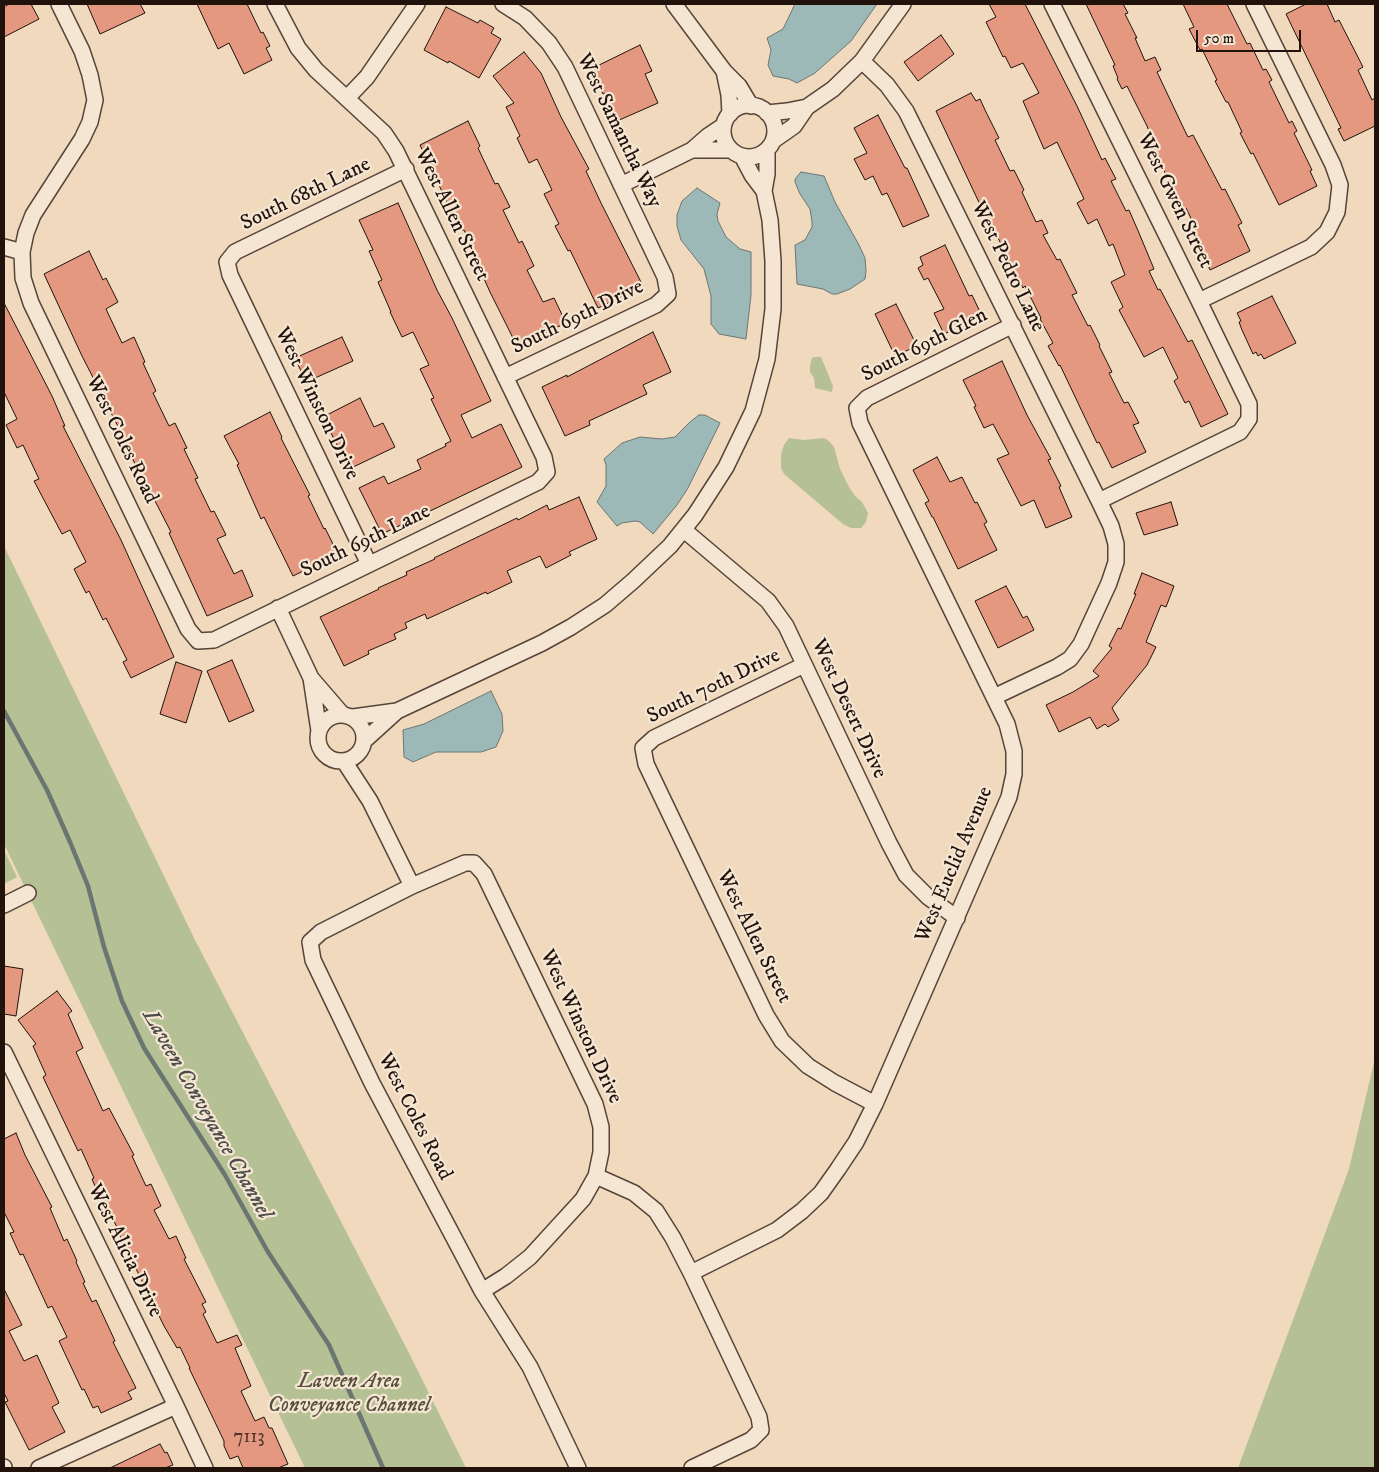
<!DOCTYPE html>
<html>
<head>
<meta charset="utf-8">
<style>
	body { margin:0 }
	#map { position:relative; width:1379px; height:1472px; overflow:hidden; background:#f0d9bc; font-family:"IM FELL DW Pica",serif }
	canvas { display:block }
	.frame { position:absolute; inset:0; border:5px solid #21120c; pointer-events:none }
	.scale { position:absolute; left:1196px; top:30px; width:105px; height:22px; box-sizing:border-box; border:2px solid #21120c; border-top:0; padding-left:6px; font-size:15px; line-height:18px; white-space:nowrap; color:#21120c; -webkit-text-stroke:4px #f5e6d3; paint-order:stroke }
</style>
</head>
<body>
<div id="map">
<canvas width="1379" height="1472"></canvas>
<div class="frame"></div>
<div class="scale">50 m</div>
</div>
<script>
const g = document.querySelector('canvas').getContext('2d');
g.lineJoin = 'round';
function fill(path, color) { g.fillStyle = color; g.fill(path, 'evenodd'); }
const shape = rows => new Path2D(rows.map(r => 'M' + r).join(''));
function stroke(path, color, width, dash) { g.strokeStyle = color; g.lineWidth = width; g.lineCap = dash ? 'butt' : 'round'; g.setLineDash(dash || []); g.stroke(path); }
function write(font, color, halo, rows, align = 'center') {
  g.font = font + ' "IM FELL DW Pica",serif'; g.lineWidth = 4.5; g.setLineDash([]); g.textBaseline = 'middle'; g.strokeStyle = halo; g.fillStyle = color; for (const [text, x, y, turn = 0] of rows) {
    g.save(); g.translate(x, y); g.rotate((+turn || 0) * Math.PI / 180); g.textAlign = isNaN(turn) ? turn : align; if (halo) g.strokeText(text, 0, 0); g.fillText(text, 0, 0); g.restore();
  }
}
const green = shape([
	[816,357,821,357,833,386,832,392,815,388,814,378,810,372,810,366,812,358],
	[789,438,804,440,824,438,829,441,834,447,840,469,849,487,855,496,862,502,868,513,866,522,861,528,851,528,843,524,784,474,781,468,781,454,784,445],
	[4,546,195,940,408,1351,466,1468,305,1468,4,844],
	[4,850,17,877,4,884],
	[1375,1058,1375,1468,1238,1468,1349,1169]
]);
const water = shape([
	[795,4,877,4,851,41,815,73,797,83,789,79,773,76,768,65,771,50,767,38,783,29,795,4],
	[801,172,824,176,835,202,859,245,865,258,866,271,865,279,850,289,837,294,832,294,823,289,797,284,795,245,805,240,812,227,812,222,810,209,800,194,795,182,795,179,801,172],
	[697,188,720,203,717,214,718,221,726,237,740,249,751,252,751,295,746,339,719,334,711,324,711,296,704,269,681,240,677,226,677,215,682,201,697,188],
	[699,415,705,415,720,423,688,488,677,505,653,534,640,522,635,521,622,523,617,526,597,502,606,486,606,465,604,459,622,443,640,437,662,439,675,437,690,422,699,415],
	[491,691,502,714,503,731,496,747,481,752,436,752,413,762,404,757,403,730,424,724,491,691]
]);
const stream = shape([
	[4,711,47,790,70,842,88,886,104,947,122,1001,144,1048,225,1175,268,1252,329,1345,383,1468]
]);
const building = shape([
	[9,4,31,4,39,19,4,37,4,7,9,4],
	[87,4,140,4,145,13,100,34,87,4],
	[197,4,247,4,261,33,263,32,270,46,266,48,272,60,244,74,229,43,218,49,197,4],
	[989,4,1025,4,1077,106,1102,160,1105,158,1116,179,1111,181,1126,211,1129,210,1139,233,1154,269,1149,271,1158,290,1160,289,1188,342,1192,340,1228,414,1201,427,1189,401,1185,403,1174,381,1178,378,1163,347,1144,357,1119,310,1123,307,1111,282,1125,275,1113,244,1109,246,1097,219,1088,224,1077,203,1084,199,1057,142,1044,149,1023,101,1039,93,1023,63,1011,68,1005,56,1003,57,986,22,996,17,989,4],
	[1086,4,1123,4,1128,13,1125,14,1137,38,1135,38,1145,61,1155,57,1161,70,1157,72,1184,129,1188,137,1193,135,1222,190,1225,189,1242,223,1238,225,1250,251,1210,270,1206,260,1207,259,1193,230,1196,229,1186,208,1183,210,1160,162,1151,143,1153,142,1147,126,1127,86,1122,89,1117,79,1118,78,1113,66,1115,65,1086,4],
	[1183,4,1227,4,1247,44,1250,43,1263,70,1266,69,1272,80,1269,82,1289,123,1292,121,1297,131,1294,133,1312,170,1310,171,1317,186,1279,205,1253,153,1251,154,1240,133,1242,132,1228,102,1226,102,1215,81,1217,80,1202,49,1200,50,1189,29,1194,27,1183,4],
	[1306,4,1327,4,1335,22,1339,20,1363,67,1358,70,1372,100,1375,98,1375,126,1344,141,1338,129,1341,128,1286,14,1306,4],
	[446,7,478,23,480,20,494,28,491,33,501,39,479,78,449,61,448,63,424,50,446,7],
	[941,35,954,54,918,81,904,62,941,35],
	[640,45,652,71,645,74,658,103,617,121,605,93,603,94,591,69,640,45],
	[524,52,541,73,561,117,589,169,586,171,601,203,643,286,598,308,570,250,568,251,555,226,559,224,544,194,552,190,537,159,529,163,517,138,520,136,506,107,514,103,493,76,524,52],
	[971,93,976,101,980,99,986,112,999,138,995,140,1010,171,1014,170,1024,190,1022,192,1036,222,1042,220,1048,233,1043,235,1057,260,1060,259,1077,293,1072,295,1088,326,1090,325,1100,345,1099,346,1112,372,1109,373,1124,403,1128,402,1139,423,1133,425,1146,452,1112,468,1099,442,1097,443,1060,365,1059,366,1048,346,1053,343,1040,319,1041,318,1025,286,1023,288,984,210,983,211,936,111,971,93],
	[878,115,905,168,907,168,929,216,903,227,887,193,882,195,873,176,865,180,854,159,867,153,854,128,878,115],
	[468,121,480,146,478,148,495,184,498,183,510,207,503,210,519,243,522,241,534,266,527,270,543,302,554,298,566,323,517,346,490,292,477,263,479,262,464,230,462,230,447,202,420,145,468,121],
	[398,203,437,290,452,318,491,401,461,415,472,438,501,424,522,467,382,534,359,488,384,476,388,484,421,469,417,460,446,446,445,444,451,441,431,399,434,398,420,369,429,365,413,332,402,337,390,312,391,312,378,282,382,280,369,251,373,250,359,220,398,203],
	[945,245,969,296,972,295,982,316,944,334,934,313,944,309,928,278,924,280,918,268,923,265,920,257,945,245],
	[89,251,103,280,106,278,118,302,106,309,122,343,134,337,145,362,143,363,156,391,153,393,169,426,175,423,187,448,184,449,198,478,195,479,211,512,214,511,226,535,217,539,234,574,242,570,253,596,207,616,169,533,171,532,154,499,152,500,127,447,128,446,82,356,44,274,89,251],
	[1272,296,1296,343,1264,359,1261,354,1258,356,1256,352,1253,354,1242,330,1239,322,1241,321,1237,313,1272,296],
	[4,303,52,396,65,426,63,426,121,540,174,657,131,678,123,662,127,660,106,618,103,620,89,591,86,593,74,569,86,562,70,530,62,534,34,481,39,479,23,445,17,448,6,425,17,419,4,392,4,303],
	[896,304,917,346,895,356,875,314,896,304],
	[653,332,671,372,643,385,647,394,589,421,590,425,565,436,542,387,567,375,567,377,653,332],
	[342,337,353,361,306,382,295,358,342,337],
	[1002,361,1027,415,1051,459,1048,460,1061,486,1059,487,1072,517,1046,528,1034,500,1021,506,997,459,1009,454,993,424,984,428,974,407,976,406,963,380,1002,361],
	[360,398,374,427,383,423,395,447,349,469,323,417,360,398],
	[270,412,282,437,281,438,310,495,308,496,324,529,325,528,338,554,293,576,264,517,261,519,237,465,239,464,224,436,270,412],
	[937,457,950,482,962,477,975,503,977,502,987,522,984,524,997,550,958,569,933,517,932,517,925,503,929,501,913,470,937,457],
	[579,497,597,539,569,552,571,555,546,568,540,556,507,571,512,582,487,594,486,592,427,619,425,614,405,623,407,628,394,634,396,639,368,651,369,654,344,666,320,617,379,589,378,588,407,575,406,572,435,559,434,558,517,518,518,520,547,505,549,510,579,497],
	[1171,502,1178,525,1144,535,1136,513,1171,502],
	[1142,573,1174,586,1166,607,1161,605,1146,642,1156,647,1147,665,1112,708,1119,720,1108,727,1105,724,1097,729,1090,717,1059,732,1046,705,1073,692,1099,676,1093,671,1112,648,1109,646,1118,628,1121,629,1136,594,1134,594,1142,573],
	[1006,586,1023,618,1027,616,1034,630,998,648,975,601,1006,586],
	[232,660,254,711,229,722,207,671,232,660],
	[176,662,202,671,186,723,160,714,176,662],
	[4,966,23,969,16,1016,4,1014,4,966],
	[57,991,72,1011,68,1014,83,1048,76,1052,103,1111,109,1108,134,1155,132,1156,146,1186,151,1184,161,1206,154,1210,169,1239,176,1236,186,1258,184,1259,206,1302,202,1304,206,1312,203,1314,217,1343,237,1335,242,1345,235,1348,251,1386,241,1391,255,1421,264,1417,269,1428,272,1428,288,1464,278,1468,243,1468,238,1456,230,1459,224,1446,224,1441,189,1368,190,1368,180,1347,177,1348,164,1326,118,1232,119,1232,102,1195,99,1196,92,1179,94,1178,81,1149,78,1151,43,1077,46,1075,33,1046,36,1044,18,1020,57,991],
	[16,1133,25,1155,52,1207,50,1208,64,1241,67,1239,77,1261,76,1262,85,1282,83,1283,92,1302,96,1300,115,1341,113,1342,136,1388,128,1392,132,1399,101,1413,98,1406,93,1408,84,1389,82,1390,59,1341,67,1337,52,1306,48,1308,23,1254,20,1255,10,1233,14,1232,4,1212,4,1139,16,1133],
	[4,1289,22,1325,9,1331,24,1361,37,1355,59,1403,52,1407,65,1432,29,1450,5,1402,8,1401,4,1393,4,1289],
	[160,1444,165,1453,167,1452,173,1465,165,1468,110,1468,160,1444]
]);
const minor = shape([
	[59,4,82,51,90,75,95,100,90,122,82,139,33,215,26,233,22,252,23,278,31,303,188,629,198,641,214,640,538,482,547,472,544,457,396,151,384,133,316,70,298,48,275,4],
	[503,4,525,18,549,43,565,67,665,277,668,294,656,305,505,377],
	[674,4,724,71,739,86,751,106],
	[1052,4,1199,301,1249,404,1249,419,1240,432,1099,501],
	[862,61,887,85,906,111,1099,501,1111,526,1116,544,1116,562,1109,583,1081,644,1070,659,1057,667,994,697],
	[724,71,729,95,730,114],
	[347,98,367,77,417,4],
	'723 131a26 26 0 1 1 52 0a26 26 0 1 1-52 0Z',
	[767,113,787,111,807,107],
	[774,140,794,126,807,107,833,89,862,61,903,4],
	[692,150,731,150],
	[742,156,752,175,764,191],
	[621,185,692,150,708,136,723,126],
	[4,247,22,252],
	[1199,301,1311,247,1327,232,1337,212,1340,185,1333,165,1254,4],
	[684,530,768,601,786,626,889,843,906,875,928,897,957,918],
	[369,564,230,275,227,262,235,252,406,169],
	[278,608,311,678,342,714],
	[804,665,654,738,643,748,646,764,766,1015,782,1041,808,1066,835,1083,875,1104],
	[311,678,319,731],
	'318 738a23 23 0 1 1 46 0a23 23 0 1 1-46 0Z',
	[353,717,397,711,542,643,571,627,605,605,633,581,670,546,695,515,726,467,753,411,767,359,773,309,773,261,770,220,764,191,767,174,767,150],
	[365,740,397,711],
	[344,761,370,801,412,886],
	[4,905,28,893],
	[4,1052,176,1406,205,1468],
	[691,1273,777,1230,802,1211,821,1193,838,1169,856,1142,875,1104,1009,797,1014,774,1014,751,1007,724,860,423,857,408,867,398,1013,325],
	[482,1291,506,1276,530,1257,583,1199,596,1176],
	[4,1467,4,1468],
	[39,1468,176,1406],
	[578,1468,530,1367,482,1291,372,1083,313,960,310,942,321,932,412,886,465,863,474,863,484,874,595,1104,601,1127,601,1152,596,1176,634,1193,656,1211,673,1238,691,1273,759,1417,761,1430,751,1440,692,1468]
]);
const numberNames = [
	["7113",249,1438]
];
const streetNames = [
	["West Samantha Way",618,131,64],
	["South 68th Lane",306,195,-26],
	["West Gwen Street",1174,201,64],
	["West Allen Street",451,215,64],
	["West Pedro Lane",1007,267,64],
	["South 69th Drive",578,318,-26],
	["South 69th Glen",925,346,-27],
	["West Winston Drive",316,404,64],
	["West Coles Road",121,440,64],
	["South 69th Lane",366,542,-26],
	["South 70th Drive",714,687,-26],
	["West Desert Drive",848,709,65],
	["West Euclid Avenue",955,865,-67],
	["West Allen Street",753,937,64],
	["West Winston Drive",580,1027,65],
	["West Coles Road",414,1117,63],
	["West Alicia Drive",124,1251,64]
];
const parkNames = [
	["Laveen Area",349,1383],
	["Conveyance Channel",349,1407]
];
const waterNames = [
	["Laveen Conveyance Channel",206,1115,60]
];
fill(green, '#b5c094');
fill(water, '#9cb9b8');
stroke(water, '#6b7673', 1);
stroke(stream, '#6b7673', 4.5);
fill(building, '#e59880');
stroke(building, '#21120c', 1);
stroke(minor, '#554438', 18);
stroke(minor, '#f5e6d3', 15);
write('19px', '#523429', null, numberNames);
write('21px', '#21120c', '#f5e6d3', streetNames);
write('italic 21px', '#554f3c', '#f5e6d3', parkNames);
write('italic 22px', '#4c4c48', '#f5e6d3', waterNames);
</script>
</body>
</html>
